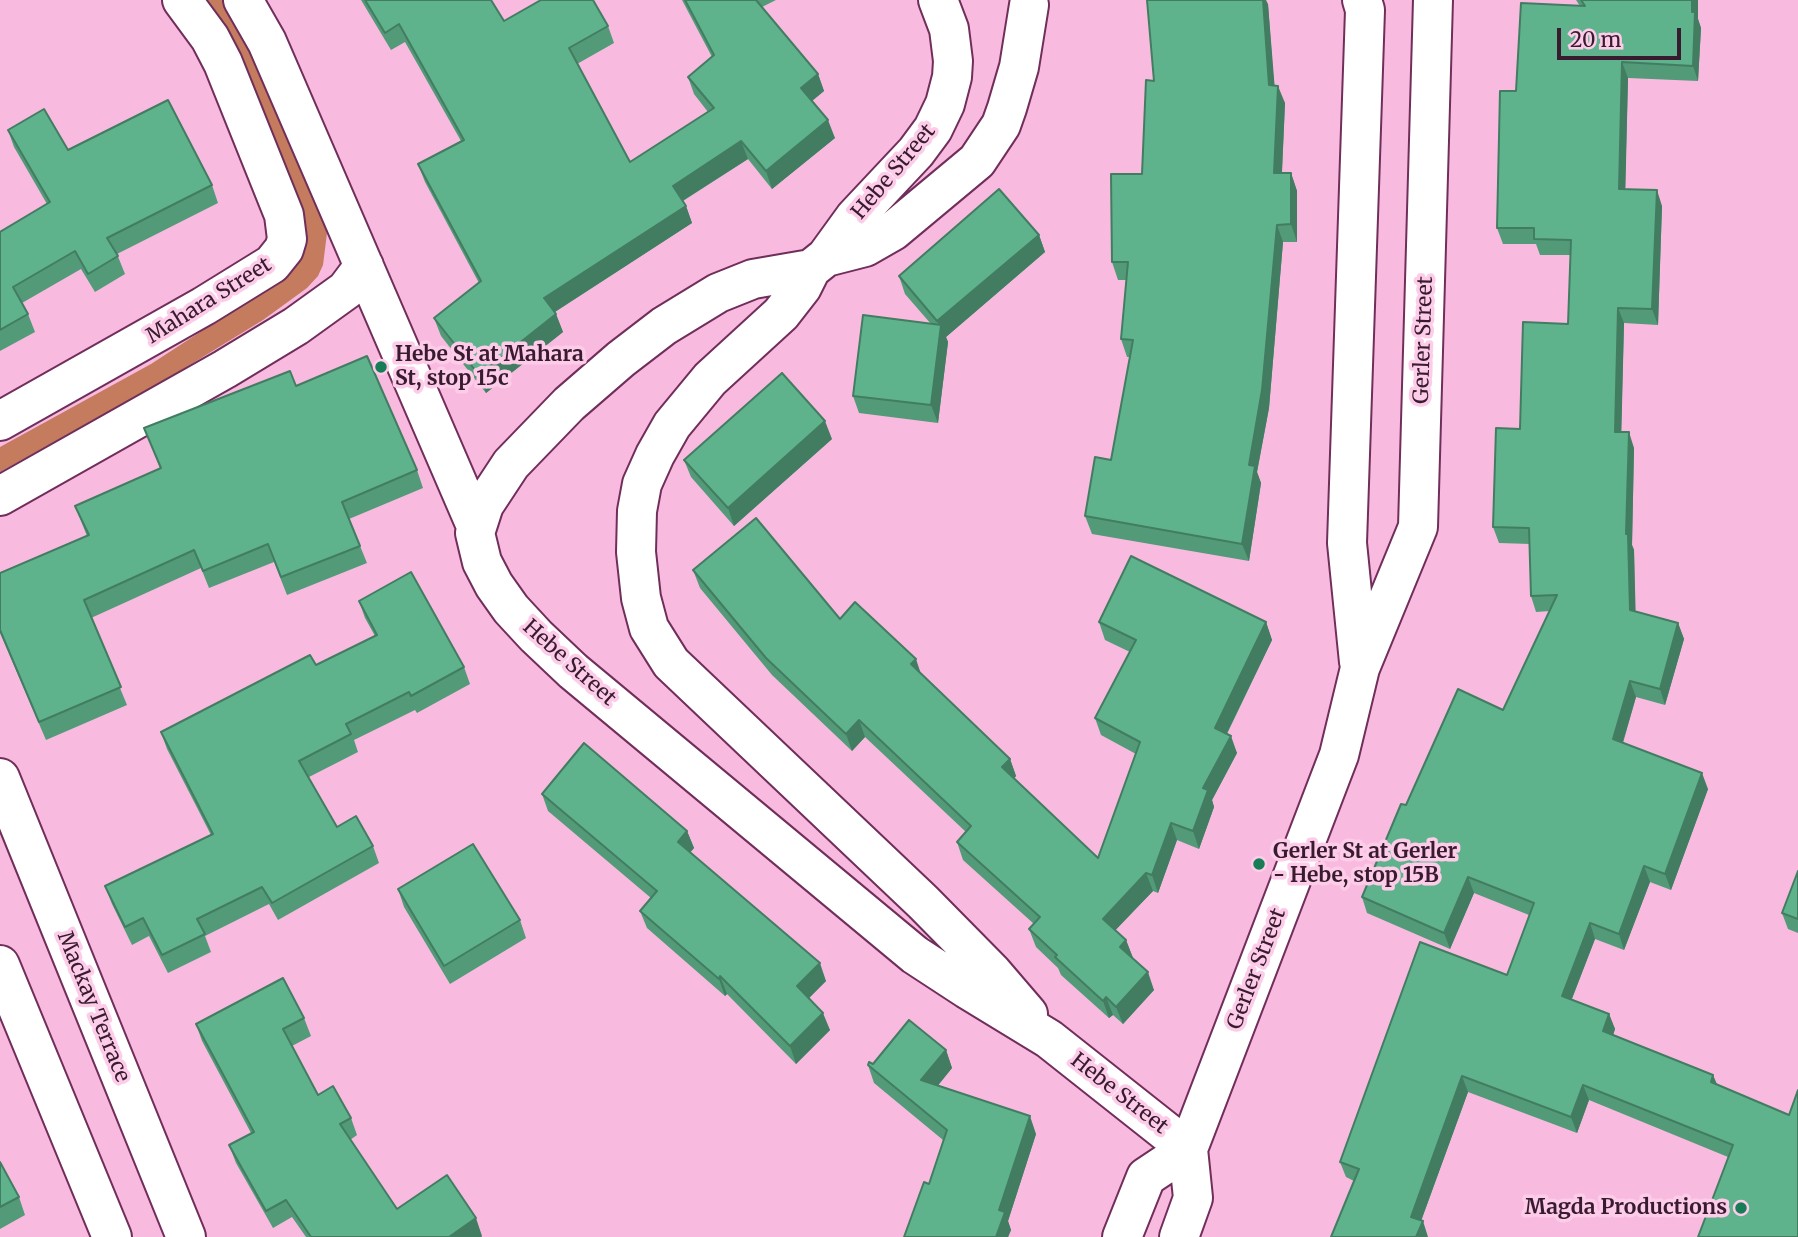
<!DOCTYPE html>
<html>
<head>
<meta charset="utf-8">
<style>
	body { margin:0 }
	#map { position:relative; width:1798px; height:1237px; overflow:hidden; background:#f9bae0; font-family:Merriweather,serif }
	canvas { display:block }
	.scale { position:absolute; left:1557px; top:28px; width:124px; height:32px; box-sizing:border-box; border:4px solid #381b2e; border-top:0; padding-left:9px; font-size:21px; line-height:24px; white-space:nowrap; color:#381b2e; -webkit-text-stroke:5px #fdcce9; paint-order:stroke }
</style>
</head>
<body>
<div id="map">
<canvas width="1798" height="1237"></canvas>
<div class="scale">20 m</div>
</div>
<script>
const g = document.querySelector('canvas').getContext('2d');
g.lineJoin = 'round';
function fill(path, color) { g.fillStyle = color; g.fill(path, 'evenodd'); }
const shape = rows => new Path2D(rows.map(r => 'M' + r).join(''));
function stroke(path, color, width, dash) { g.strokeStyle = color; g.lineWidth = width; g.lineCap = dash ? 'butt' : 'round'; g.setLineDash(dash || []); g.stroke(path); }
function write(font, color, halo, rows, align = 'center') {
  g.font = font + ' Merriweather,serif'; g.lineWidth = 7; g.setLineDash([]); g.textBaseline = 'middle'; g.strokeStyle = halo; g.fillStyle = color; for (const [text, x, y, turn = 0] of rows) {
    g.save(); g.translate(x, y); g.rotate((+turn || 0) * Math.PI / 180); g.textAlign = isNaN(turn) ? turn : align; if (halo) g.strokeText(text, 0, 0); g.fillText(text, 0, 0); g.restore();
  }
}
const forest = shape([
	[197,0,224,0,245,38,325,218,327,233,323,265,318,276,307,288,263,320,162,382,0,472,0,447,151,364,211,325,275,279,293,264]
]);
const street = shape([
	[243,0,267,42,476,526],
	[938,0,949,29,953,61,952,77,945,104,933,129,916,152,855,217,826,257,811,269,802,287,781,314,710,379,672,425,655,455,642,484,637,511,636,552,641,598,649,628,671,663,923,902,992,972,1028,1014],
	[826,257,865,247,893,231,977,161,1001,125,1007,108,1019,67,1029,5],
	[811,269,753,279,718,293,664,326,621,359,569,404,511,464,484,505,475,533,482,562,494,585,511,609,536,636,573,671,915,955,967,989,1049,1039,1188,1149],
	[0,421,204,306,272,264,284,249,287,239,284,215,223,63,210,38,182,0],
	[0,496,225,369,296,326,346,290,364,266],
	[1359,662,1347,543,1365,10,1362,0],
	[0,778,186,1237],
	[0,965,112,1237],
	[1122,1237,1146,1177,1188,1149],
	[1179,1237,1193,1198,1188,1149,1339,755,1360,668,1418,527,1433,0]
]);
const wall = shape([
	[361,0,491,0,504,21,608,26,614,43,577,64,630,162,708,112,694,94,688,77,712,57,682,0,776,0,762,7,818,74,824,91,812,101,835,138,772,189,748,159,683,201,686,206,692,223,555,312,563,332,486,393,441,336,434,318,479,283,425,182,418,164,461,141,405,42,391,50],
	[1576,0,1698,0,1698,19,1701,28,1698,81,1628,78,1625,189,1662,206,1658,325,1624,323,1621,432,1634,448,1632,545,1634,550,1635,612,1678,623,1684,639,1665,705,1636,697,1623,743,1708,789,1671,890,1650,882,1624,950,1595,939,1572,999,1609,1014,1615,1029,1613,1035,1713,1075,1717,1084,1798,1237,1728,1157,1589,1100,1577,1133,1468,1092,1421,1221,1354,1181,1346,1177,1340,1162,1507,975,1529,915,1474,893,1450,949,1367,913,1362,897,1406,805,1503,710,1550,611,1536,612,1531,596,1530,544,1499,543,1493,527,1520,429,1568,324,1571,255,1540,255,1536,244,1503,244,1497,228,1516,91,1580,6],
	[1268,4,1274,86,1285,103,1282,173,1291,173,1297,191,1297,242,1283,242,1269,408,1257,472,1261,483,1249,561,1092,534,1085,516,1111,460,1130,357,1127,357,1121,339,1126,280,1118,280,1112,262,1142,174,1154,81],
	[8,130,68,150,212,185,218,203,117,254,125,274,95,292,81,269,22,303,28,314,35,332,0,351,0,232,47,204,14,147],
	[1039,235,1045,252,946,337,948,342,938,423,859,413,853,396,931,324,905,294,899,276],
	[296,386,417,470,423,488,349,519,367,563,287,595,274,562,209,588,201,568,91,618,127,705,46,740,0,633,0,573,87,536,75,506,160,468,144,428],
	[832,439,734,526,691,477,684,460],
	[693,570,840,619,921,673,1010,759,1016,776,1014,779,1098,858,1136,754,1101,735,1095,718,1130,652,1105,640,1099,622,1266,622,1272,640,1227,734,1237,753,1212,800,1214,807,1199,849,1177,840,1158,893,1153,891,1115,930,1126,940,1133,958,1154,990,1123,1024,1113,1015,1109,1018,1061,975,1058,968,1036,947,1029,929,1034,924,963,860,957,842,966,832,865,737,852,751,772,675,700,588],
	[359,601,464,667,470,684,417,713,415,710,354,740,358,752,309,777,337,827,373,846,379,863,278,920,269,904,205,936,211,952,168,973,149,936,132,945,112,904,105,886,211,835,167,749,161,732,316,665,375,636,365,618],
	[542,794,687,831,694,848,690,852,826,981,809,998,830,1030,796,1064,727,994,725,996,647,928,640,911,651,898,548,811],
	[1798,871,1798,933,1788,929,1782,913],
	[398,889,520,920,526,938,450,984,404,907],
	[304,1018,311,1036,292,1046,318,1095,351,1118,357,1135,350,1140,397,1209,482,1236,481,1237,306,1237,292,1217,273,1228,236,1163,229,1145,251,1133,202,1041,196,1024],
	[946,1050,952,1068,938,1085,1036,1134,1008,1221,1011,1230,1008,1237,904,1237,929,1184,943,1140,874,1083,868,1065],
	[0,1162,19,1197,25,1215,0,1229]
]);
const shadedWall = shape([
	[1263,0,1266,0,1268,4,1276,103,1269,85],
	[1692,0,1698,0,1698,19,1701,28,1698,81,1693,66],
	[1622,62,1628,78,1625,205,1619,189],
	[818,74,824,91,807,105,801,88],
	[1278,86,1285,103,1281,191,1274,173],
	[828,120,835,138,772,189,766,171],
	[741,141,748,159,679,203,673,186],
	[1291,173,1297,191,1297,242,1291,224],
	[1657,190,1662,206,1658,325,1652,309],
	[686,206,692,223,550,315,544,298],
	[1277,225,1283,242,1269,408,1257,472,1261,483,1249,561,1242,544,1249,465],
	[1039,235,1045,252,946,337,948,342,938,423,931,405,941,330,937,321],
	[1618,308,1624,323,1621,447,1615,432],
	[556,314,563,332,486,393,479,375],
	[825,421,832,439,734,526,728,508],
	[1629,432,1634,448,1632,545,1634,550,1636,626,1630,610,1626,534],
	[1266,622,1272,640,1221,745,1215,728],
	[1678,623,1684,639,1665,705,1660,689],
	[916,659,922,677,911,664],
	[1630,681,1636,697,1619,755,1613,739],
	[859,720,865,737,852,751,846,734],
	[1231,736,1237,753,1212,800,1214,807,1199,849,1193,831,1203,788],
	[1010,759,1016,776,1008,785,1002,767],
	[1702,773,1708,789,1671,890,1665,874],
	[1171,823,1177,840,1158,893,1152,875],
	[687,831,694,848,684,860,678,842],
	[1644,866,1650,882,1624,950,1619,934],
	[1146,873,1153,891,1109,937,1103,919],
	[1468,877,1474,893,1450,949,1444,933],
	[1590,923,1595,939,1567,1011,1562,996],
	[1126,940,1133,958,1120,947],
	[820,963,826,981,803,1004,797,986],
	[1148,972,1154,990,1123,1024,1116,1007],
	[720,976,727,994,725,996,719,979],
	[1106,997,1113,1015,1109,1018,1103,1001],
	[823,1013,830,1030,796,1064,790,1046],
	[1609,1014,1615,1029,1609,1047,1603,1031],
	[946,1050,952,1068,928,1098,921,1080],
	[1713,1075,1719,1091,1711,1082],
	[1462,1076,1468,1092,1417,1232,1411,1217],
	[1583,1085,1589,1100,1577,1133,1571,1117],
	[1030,1116,1036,1134,1008,1221,1011,1230,1008,1237,996,1237,999,1210],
	[476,1218,482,1236,481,1237,449,1237],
	[1423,1221,1428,1237,1416,1237]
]);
const building = shape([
	[365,0,491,0,504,21,541,0,593,0,608,26,569,48,630,162,714,108,688,77,714,55,685,0,756,0,818,74,801,88,828,120,766,171,741,141,673,186,686,206,544,298,556,314,479,375,434,318,481,281,418,164,464,140,399,24,385,33,365,0],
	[1147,0,1263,0,1269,85,1278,86,1274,173,1291,173,1291,224,1277,225,1262,390,1249,465,1255,466,1242,544,1085,516,1095,457,1111,460,1133,340,1121,339,1128,262,1112,262,1111,174,1142,174,1146,80,1154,81,1147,0],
	[1581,0,1692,0,1692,12,1695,12,1693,66,1622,62,1619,189,1657,190,1652,309,1618,308,1615,432,1629,432,1626,534,1628,534,1630,610,1678,623,1660,689,1630,681,1613,739,1702,773,1665,874,1644,866,1619,934,1590,923,1562,996,1609,1014,1603,1031,1713,1075,1711,1082,1789,1115,1798,1090,1798,1237,1698,1237,1733,1145,1583,1085,1571,1117,1462,1076,1411,1217,1423,1221,1416,1237,1331,1237,1359,1169,1340,1162,1420,942,1507,975,1534,903,1468,877,1444,933,1362,897,1401,804,1406,805,1458,689,1503,710,1557,595,1531,596,1529,528,1493,527,1496,428,1520,429,1523,322,1568,324,1571,240,1534,239,1534,228,1497,228,1500,91,1516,91,1521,3,1585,6,1581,0],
	[168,100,212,185,107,238,118,256,88,274,75,251,13,287,28,314,0,330,0,232,50,202,8,130,44,109,68,150,168,100],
	[999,189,1039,235,937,321,899,276,999,189],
	[863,315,941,325,931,405,853,396,863,315],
	[367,356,417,470,342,502,360,546,281,577,268,544,203,571,194,550,84,600,121,687,39,722,0,630,0,573,89,535,75,506,161,468,144,428,290,371,296,386,367,356],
	[782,373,825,421,728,508,684,460,782,373],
	[756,518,840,619,855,602,916,659,911,664,1010,759,1002,767,1098,858,1140,742,1095,718,1136,640,1099,622,1131,556,1266,622,1215,728,1231,736,1203,788,1208,790,1193,831,1171,823,1152,875,1146,873,1103,919,1126,940,1120,947,1148,972,1116,1007,1106,997,1103,1001,1055,957,1057,955,1029,929,1040,917,957,842,971,826,859,720,846,734,766,658,693,570,756,518],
	[411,572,464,667,411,696,409,692,346,724,351,734,299,761,337,827,356,816,373,846,272,903,262,887,197,919,205,934,162,955,143,918,125,927,105,886,213,834,161,732,310,655,316,665,377,635,359,601,411,572],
	[584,743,687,831,678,842,820,963,797,986,823,1013,790,1046,720,976,719,979,640,911,657,891,542,794,584,743],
	[473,844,520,920,444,966,398,889,473,844],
	[1798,871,1798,919,1782,913,1798,871],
	[283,978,304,1018,283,1029,318,1095,333,1086,351,1118,340,1124,397,1209,447,1175,476,1218,449,1237,311,1237,286,1200,266,1211,229,1145,254,1132,196,1024,283,978],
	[909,1020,946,1050,921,1080,1030,1116,999,1210,1005,1212,996,1237,904,1237,924,1182,929,1184,947,1130,868,1065,869,1062,873,1064,909,1020],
	[0,1162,19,1197,0,1207,0,1162]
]);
const markers = [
	[381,367,7,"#167d57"],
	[1259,864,7,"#167d57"],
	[1741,1208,7,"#167d57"]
];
const streetNames = [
	["Hebe Street",894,172,-50],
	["Mahara Street",209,301,-32],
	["Gerler Street",1424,340,-88],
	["Hebe Street",569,663,42],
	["Gerler Street",1257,969,-69],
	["Mackay Terrace",93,1007,68],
	["Hebe Street",1119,1094,38]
];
const poiNames = [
	["Hebe St at Mahara",395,355],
	["St, stop 15c",395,379],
	["Gerler St at Gerler",1273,852],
	["- Hebe, stop 15B",1273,876],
	["Magda Productions",1727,1208,"right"]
];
fill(forest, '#c47b5e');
stroke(street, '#702e5a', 42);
stroke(street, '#fff', 38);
fill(wall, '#529a78');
fill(shadedWall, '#427d62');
fill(building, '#5fb38c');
stroke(building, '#427d62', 2);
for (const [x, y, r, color] of markers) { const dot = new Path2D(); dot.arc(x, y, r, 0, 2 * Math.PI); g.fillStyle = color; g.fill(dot); stroke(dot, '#fdcce9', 2.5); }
write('21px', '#381b2e', '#fdcce9', streetNames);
write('bold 21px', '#381b2e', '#fdcce9', poiNames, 'left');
</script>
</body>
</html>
